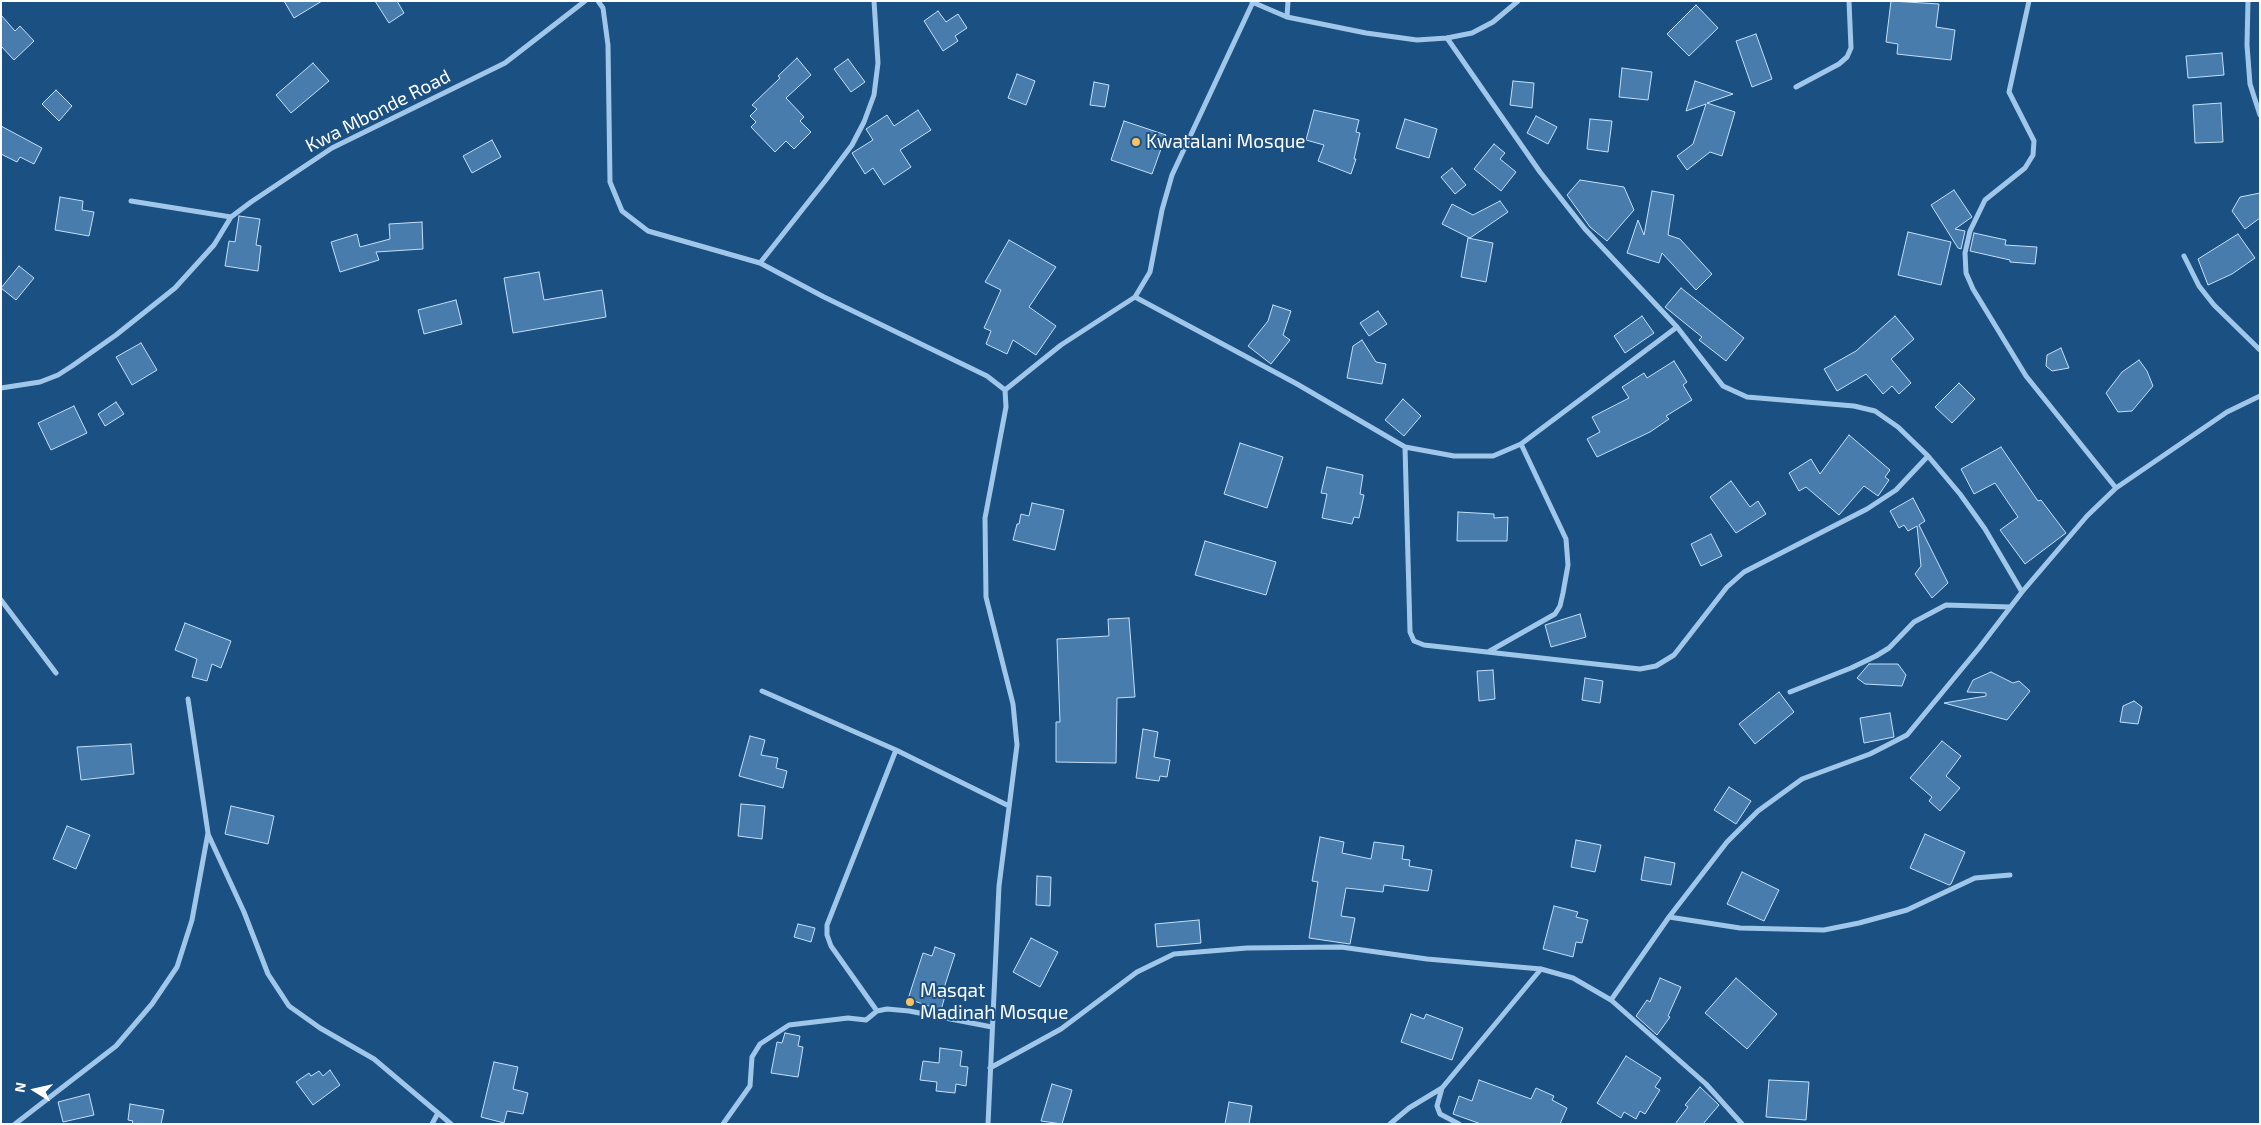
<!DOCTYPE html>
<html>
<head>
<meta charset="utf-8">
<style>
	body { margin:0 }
	#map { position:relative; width:2261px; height:1125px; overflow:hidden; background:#1b5082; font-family:"Exo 2",sans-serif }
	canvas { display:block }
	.frame { position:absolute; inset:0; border:2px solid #fff; pointer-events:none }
	.north { position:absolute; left:10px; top:1065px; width:50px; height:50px; -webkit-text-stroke:4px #1b5082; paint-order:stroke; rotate:280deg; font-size:14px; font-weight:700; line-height:20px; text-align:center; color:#fff }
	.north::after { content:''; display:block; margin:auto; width:18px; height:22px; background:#fff; clip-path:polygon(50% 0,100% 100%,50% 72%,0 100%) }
</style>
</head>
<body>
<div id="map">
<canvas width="2261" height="1125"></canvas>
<div class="frame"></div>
<div class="north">N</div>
</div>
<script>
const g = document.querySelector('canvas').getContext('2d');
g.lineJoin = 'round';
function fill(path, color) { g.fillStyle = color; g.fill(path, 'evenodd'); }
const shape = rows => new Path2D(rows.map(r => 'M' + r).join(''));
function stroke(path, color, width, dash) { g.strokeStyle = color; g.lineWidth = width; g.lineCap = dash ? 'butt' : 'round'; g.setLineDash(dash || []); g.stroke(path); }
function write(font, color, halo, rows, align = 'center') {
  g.font = font + ' "Exo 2",sans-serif'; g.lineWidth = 4; g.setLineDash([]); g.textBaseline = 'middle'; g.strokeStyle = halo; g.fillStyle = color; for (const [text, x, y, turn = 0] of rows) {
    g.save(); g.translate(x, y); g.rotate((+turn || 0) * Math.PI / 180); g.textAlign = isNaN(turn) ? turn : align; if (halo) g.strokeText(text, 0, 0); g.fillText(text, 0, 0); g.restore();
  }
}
const building = shape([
	[284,1,322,1,294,18,284,1],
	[375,1,397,1,404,13,389,23,375,1],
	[1891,1,1939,4,1936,27,1955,30,1951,60,1897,54,1898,44,1886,42,1891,1],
	[1696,5,1718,28,1689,56,1667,34,1696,5],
	[938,11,946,22,958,14,967,28,955,36,958,41,943,51,924,21,938,11],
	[1,15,15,31,20,26,34,41,14,60,1,46,1,15],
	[1756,34,1772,79,1752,87,1736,41,1756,34],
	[2222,53,2224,75,2188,78,2186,56,2222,53],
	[797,58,811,75,786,98,804,117,800,121,811,132,794,149,786,141,775,152,751,127,756,122,750,116,757,109,752,105,780,78,778,76,797,58],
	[848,59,865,82,851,92,834,69,848,59],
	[313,63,329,81,291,113,276,95,313,63],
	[1622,68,1652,72,1648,100,1619,97,1622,68],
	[1017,74,1035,81,1026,105,1008,98,1017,74],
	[1513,81,1534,83,1532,108,1510,105,1513,81],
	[1695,81,1733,94,1707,103,1735,112,1722,156,1710,152,1687,170,1677,156,1693,144,1706,104,1686,111,1695,81],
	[1094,82,1109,85,1105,107,1090,105,1094,82],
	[56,90,72,106,59,121,42,104,56,90],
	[2221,103,2223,142,2195,143,2193,105,2221,103],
	[918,110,931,130,900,150,911,167,884,185,873,168,865,174,852,153,873,140,866,129,887,115,894,126,918,110],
	[1314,110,1359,120,1356,132,1360,133,1354,159,1356,159,1351,174,1318,161,1324,145,1306,140,1314,110],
	[1536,116,1557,127,1548,144,1527,133,1536,116],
	[1405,119,1437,129,1429,158,1396,148,1405,119],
	[1590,119,1612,121,1608,152,1587,149,1590,119],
	[1124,121,1166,135,1152,174,1111,160,1124,121],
	[1,126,42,148,34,164,20,157,17,162,1,154,1,126],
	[492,140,501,157,472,173,463,156,492,140],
	[1494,144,1505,153,1500,159,1516,172,1501,191,1474,169,1494,144],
	[1452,168,1466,185,1455,194,1441,177,1452,168],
	[1580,180,1624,187,1634,210,1607,241,1590,227,1567,195,1580,180],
	[1954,190,1972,217,1955,229,1965,231,1961,249,1958,248,1931,205,1954,190],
	[1652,191,1674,195,1668,235,1680,239,1712,274,1696,290,1662,253,1659,263,1627,253,1638,220,1644,235,1652,191],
	[2260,193,2260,218,2245,229,2232,211,2240,197,2260,193],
	[60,197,83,201,82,210,94,212,89,236,55,230,60,197],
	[1500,201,1508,212,1470,238,1442,224,1452,204,1473,215,1500,201],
	[239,216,260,219,256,245,261,246,258,271,225,266,229,241,235,242,239,216],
	[422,222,423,249,376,252,379,260,340,272,331,242,357,234,360,247,390,239,389,224,422,222],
	[1908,232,1951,242,1941,285,1898,275,1908,232],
	[1974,233,2006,240,2005,245,2037,247,2035,264,2010,262,2010,260,1970,251,1974,233],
	[2238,234,2255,258,2232,274,2208,285,2198,259,2238,234],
	[1468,238,1493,243,1486,282,1461,277,1468,238],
	[1009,240,1056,267,1029,307,1056,326,1036,355,1013,340,1007,354,986,344,991,331,984,328,1001,290,985,282,1009,240],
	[19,266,34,278,16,300,1,288,19,266],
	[539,272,544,300,602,290,606,317,513,333,504,278,539,272],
	[1681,288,1744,338,1726,361,1699,340,1702,337,1665,307,1681,288],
	[456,300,462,324,424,334,418,310,456,300],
	[1273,305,1291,311,1283,335,1290,340,1271,364,1248,346,1268,321,1273,305],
	[1378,311,1387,324,1369,336,1360,323,1378,311],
	[1642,316,1654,333,1625,353,1614,336,1642,316],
	[1895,316,1914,339,1891,359,1911,383,1899,394,1892,386,1883,394,1866,374,1837,391,1824,369,1856,351,1895,316],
	[1362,340,1376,362,1386,364,1382,384,1347,378,1353,346,1362,340],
	[141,343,157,370,132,385,116,357,141,343],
	[2061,348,2069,368,2052,371,2046,366,2047,355,2061,348],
	[2139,360,2147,371,2153,386,2132,411,2118,412,2106,393,2122,372,2139,360],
	[1674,361,1687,382,1683,385,1692,400,1666,416,1669,419,1650,432,1597,457,1587,439,1600,432,1592,417,1629,398,1622,387,1644,373,1647,378,1674,361],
	[1959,383,1975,399,1952,423,1935,407,1959,383],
	[1403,399,1421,416,1404,436,1385,420,1403,399],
	[116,402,124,414,105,426,98,414,116,402],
	[74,406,87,433,51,450,38,423,74,406],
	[1849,435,1890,470,1885,477,1889,480,1878,496,1864,486,1839,515,1806,487,1799,491,1789,473,1811,459,1820,474,1849,435],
	[1240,443,1283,457,1267,508,1224,494,1240,443],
	[2001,447,2038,501,2041,500,2066,533,2025,564,2000,530,2018,517,1995,483,1974,494,1961,469,2001,447],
	[1327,467,1363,475,1360,494,1364,495,1359,518,1354,517,1352,524,1322,518,1327,494,1321,493,1327,467],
	[1731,481,1750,507,1758,501,1766,514,1736,533,1710,497,1731,481],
	[1913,498,1925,521,1919,525,1948,583,1932,598,1915,574,1921,566,1917,526,1908,531,1904,525,1899,528,1890,511,1913,498],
	[1032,503,1064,510,1055,550,1013,540,1017,524,1019,524,1021,514,1029,516,1032,503],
	[1458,512,1494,514,1494,518,1508,517,1507,541,1457,541,1458,512],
	[1711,534,1722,556,1701,566,1691,544,1711,534],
	[1205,541,1276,562,1266,595,1195,575,1205,541],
	[1580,614,1586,637,1551,647,1545,625,1580,614],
	[1129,618,1135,697,1117,698,1116,763,1056,762,1056,722,1060,722,1057,639,1109,636,1108,619,1129,618],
	[185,623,231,641,221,668,212,664,207,681,192,677,197,659,175,650,185,623],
	[1869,664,1898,664,1906,675,1902,686,1865,684,1857,678,1869,664],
	[1493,670,1495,699,1479,701,1477,671,1493,670],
	[1991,672,2013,683,2019,681,2030,691,2007,720,1944,703,1986,696,1986,693,1967,692,1973,680,1991,672],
	[1585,678,1603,681,1600,703,1582,700,1585,678],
	[1779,692,1794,712,1755,744,1739,724,1779,692],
	[2134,701,2142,707,2138,724,2120,722,2123,706,2134,701],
	[1890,713,1894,737,1864,743,1860,718,1890,713],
	[1143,729,1158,732,1154,757,1170,760,1167,777,1160,776,1159,781,1136,778,1143,729],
	[750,736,765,740,761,755,778,758,776,768,787,771,783,788,739,776,750,736],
	[1942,741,1961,756,1946,776,1960,788,1940,811,1929,801,1932,797,1910,778,1942,741],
	[131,744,134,774,81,780,77,747,131,744],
	[1729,787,1751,801,1736,824,1714,810,1729,787],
	[741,804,765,806,762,839,738,836,741,804],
	[231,806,274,816,268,844,225,834,231,806],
	[67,826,90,835,76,869,53,859,67,826],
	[1925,834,1965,852,1951,884,1949,885,1910,868,1925,834],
	[1320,837,1344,842,1342,853,1371,859,1374,842,1404,846,1402,859,1410,860,1409,866,1432,870,1428,891,1384,885,1383,892,1346,888,1341,916,1355,918,1350,944,1309,938,1318,882,1312,881,1320,837],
	[1576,840,1601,845,1595,872,1571,867,1576,840],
	[1645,857,1675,863,1671,885,1641,880,1645,857],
	[1742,872,1779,890,1764,921,1727,904,1742,872],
	[1037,876,1051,877,1050,906,1036,905,1037,876],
	[1554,906,1578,912,1576,917,1588,920,1582,943,1576,942,1573,957,1543,949,1554,906],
	[1199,920,1201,943,1157,947,1155,924,1199,920],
	[798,924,815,928,811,942,794,937,798,924],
	[1031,938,1058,952,1040,987,1013,972,1031,938],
	[935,947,955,954,944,988,947,989,941,1010,908,999,923,953,932,956,935,947],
	[1660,978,1681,987,1668,1016,1670,1017,1657,1035,1636,1016,1647,1000,1650,1002,1660,978],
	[1736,978,1777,1014,1747,1049,1705,1013,1736,978],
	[1411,1014,1424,1019,1426,1014,1463,1028,1452,1060,1401,1042,1411,1014],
	[785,1033,800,1036,798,1046,803,1047,798,1077,771,1073,777,1042,782,1043,785,1033],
	[940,1048,962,1051,960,1066,968,1067,966,1086,956,1084,955,1093,936,1091,937,1082,920,1080,923,1061,939,1063,940,1048],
	[1626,1056,1661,1078,1655,1087,1660,1090,1645,1114,1640,1111,1636,1119,1624,1112,1621,1118,1597,1103,1626,1056],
	[494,1062,518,1067,513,1089,528,1093,523,1114,507,1111,504,1123,481,1117,494,1062],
	[330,1070,340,1085,313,1105,296,1082,309,1073,311,1076,319,1071,323,1076,330,1070],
	[1479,1080,1531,1099,1536,1088,1554,1096,1552,1100,1567,1108,1560,1124,1481,1124,1453,1114,1459,1096,1472,1101,1479,1080],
	[1769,1080,1809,1082,1806,1120,1766,1117,1769,1080],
	[1052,1084,1072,1090,1062,1124,1041,1121,1052,1084],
	[1700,1087,1719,1105,1703,1124,1675,1124,1688,1107,1685,1105,1700,1087],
	[89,1094,94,1115,63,1122,58,1102,89,1094],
	[1229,1102,1252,1106,1249,1124,1225,1124,1229,1102],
	[130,1104,164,1110,161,1124,132,1124,133,1121,128,1120,130,1104]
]);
const street = shape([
	[598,1,603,8,608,45,610,182,622,211,648,231,760,263,824,297,987,376,1005,390,1006,407,985,518,986,597,1013,704,1017,745,999,886,988,1124],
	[2029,1,2009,92,2034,141,2033,155,2025,168,1985,200,1970,231,1965,253,1966,273,1973,289,2026,376,2116,488],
	[2248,1,2247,45,2250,84,2260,115],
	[1252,2,1287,17,1366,33,1417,40,1447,38,1472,33,1493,22,1518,1],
	[1287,17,1288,1],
	[1447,38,1540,172,1585,229,1677,327,1723,386,1747,397,1854,406,1875,411,1898,427,1928,456,1960,494,1985,529,2022,592],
	[1796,87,1839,64,1847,57,1851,48,1849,1],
	[131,201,231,217],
	[2184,256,2199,286,2214,305,2260,350],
	[760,263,825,181,852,145,864,122,874,95,878,63,874,1],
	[1135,297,1297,384,1405,447,1454,456,1493,456,1521,444,1677,327],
	[1,388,40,382,58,375,72,366,116,335,175,288,214,245,231,217,251,202,332,148,505,63,585,1],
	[1005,390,1061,345,1135,297,1150,272,1162,210,1172,175,1253,2],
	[1405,447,1410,632,1414,641,1424,645,1640,669,1656,666,1674,655,1727,587,1744,572,1867,509,1896,490,1928,456],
	[1,600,56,673],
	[1488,652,1555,614,1560,606,1563,593,1568,565,1566,539,1521,444],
	[762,691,896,750,1009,806],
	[1790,692,1851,668,1876,656,1889,648,1914,622,1946,605,2010,607],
	[208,834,244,912,268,974,289,1006,320,1028,374,1059,451,1124],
	[1669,917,1740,928,1824,930,1859,923,1907,910,1975,878,2010,875],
	[1611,1000,1669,917,1727,842,1758,811,1802,779,1870,754,1907,735,1979,648,2022,592,2087,516,2116,488,2227,412,2260,396],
	[877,1011,831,946,827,935,827,925,896,750],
	[990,1068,1061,1029,1137,972,1174,954,1247,948,1341,947,1427,959,1541,969,1573,978,1611,1000,1706,1084,1742,1124],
	[15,1124,116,1046,152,1004,177,967,192,920,208,833,188,699],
	[432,1124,438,1113],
	[723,1124,750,1086,752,1057,760,1044,789,1025,848,1018,866,1020,877,1011,887,1009,909,1011,992,1027],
	[1390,1124,1409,1108,1442,1088],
	[1459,1124,1440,1114,1437,1106,1442,1088,1541,969]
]);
const markers = [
	[1136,142,5,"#fcc25d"],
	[910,1002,5,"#fcc25d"]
];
const streetNames = [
	["Kwa Mbonde Road",378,111,-27]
];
const poiNames = [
	["Kwatalani Mosque",1146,142],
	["Masqat",920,991],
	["Madinah Mosque",920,1013]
];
fill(building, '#487cad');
stroke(building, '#c4dff8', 1);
stroke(street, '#a0c7ea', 5);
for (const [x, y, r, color] of markers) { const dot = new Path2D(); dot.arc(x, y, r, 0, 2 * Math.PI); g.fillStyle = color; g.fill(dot); stroke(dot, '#1b5082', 2); }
write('19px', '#fff', '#1b5082', streetNames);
write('19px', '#fff', '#1b5082', poiNames, 'left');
</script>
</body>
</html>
